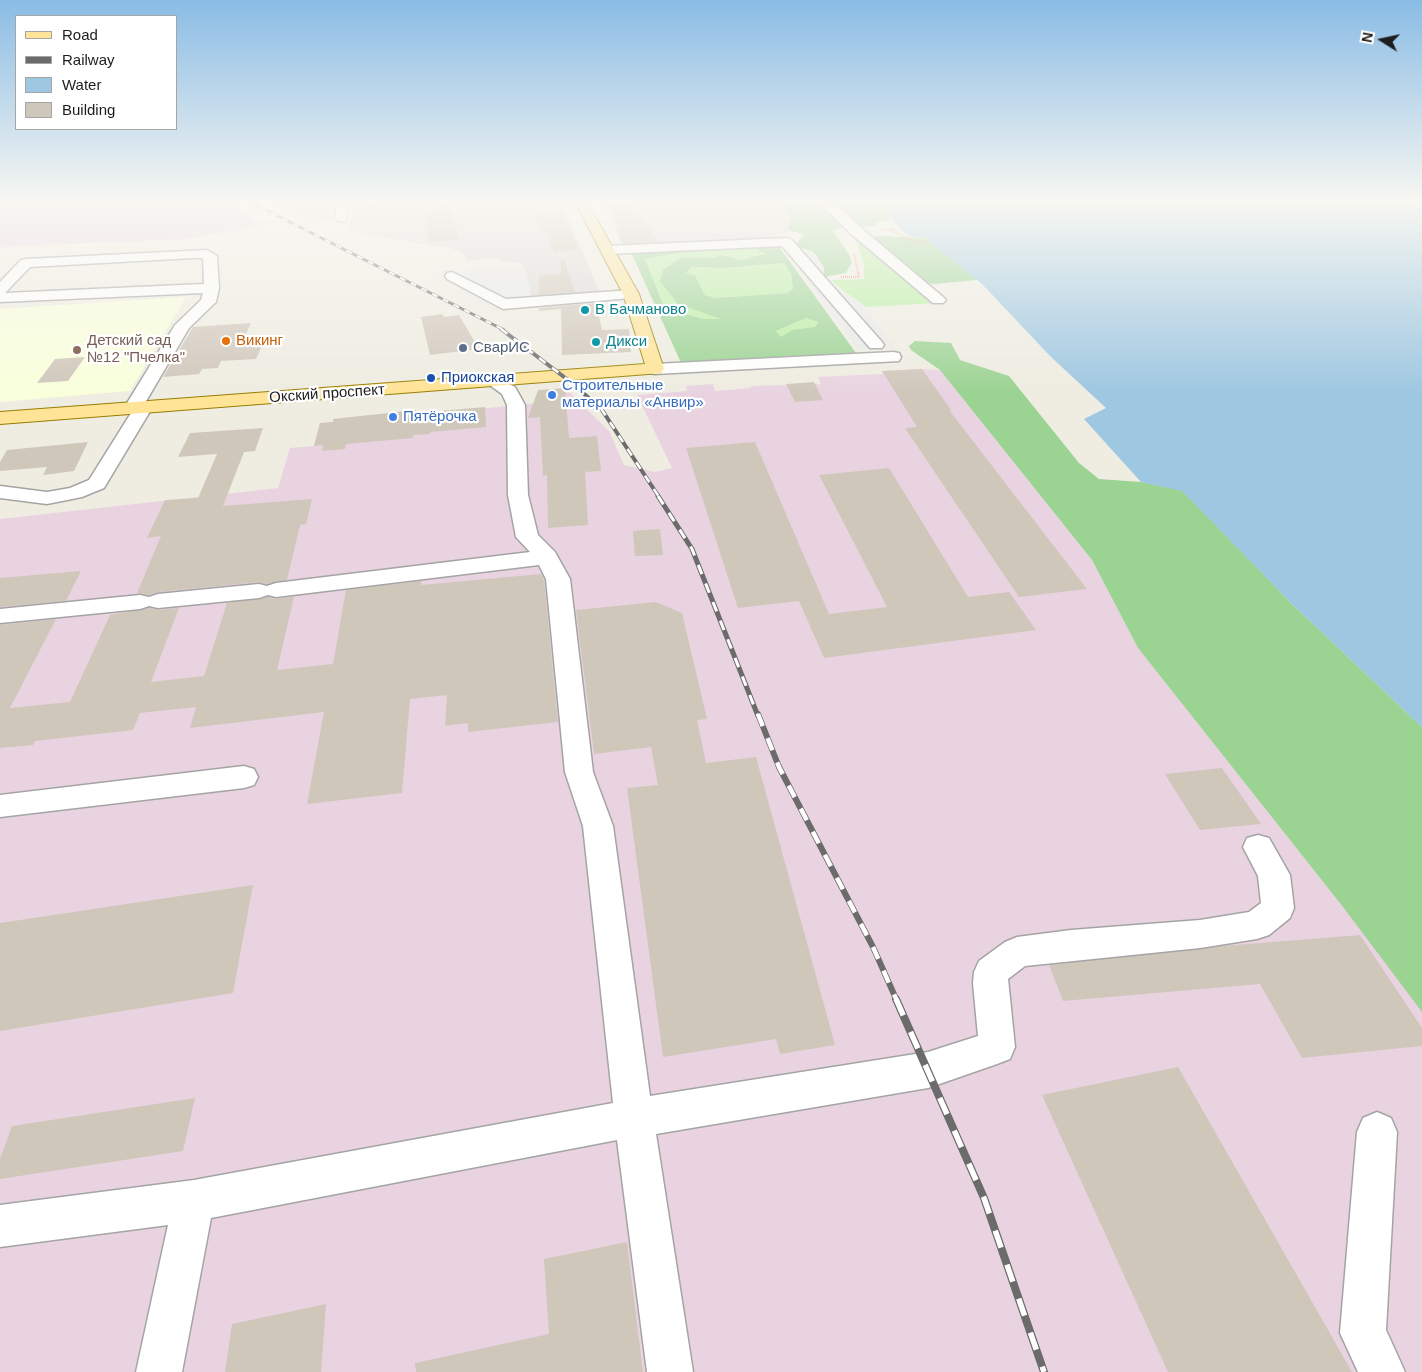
<!DOCTYPE html>
<html>
<head>
<meta charset="utf-8">
<style>
	body { margin:0 }
	#map { position:relative; width:1422px; height:1372px; overflow:hidden; background:#efede2; font-family:Arial,sans-serif }
	canvas { display:block }
	.legend { position:absolute; left:15px; top:15px; width:162px; height:115px; box-sizing:border-box; background:#fff; border:1px solid #a5a5a5; margin:0; padding:6px 9px; list-style:none; font-size:15px; color:#1d1d1d }
	.legend li { display:flex; align-items:center; gap:10px; height:25px }
	.legend b { width:25px; border:1px solid #a5a5a5 }
	.north { position:absolute; left:1357px; top:15px; width:50px; height:50px; -webkit-text-stroke:4px #fff; paint-order:stroke; rotate:280deg; font-size:14px; font-weight:700; line-height:20px; text-align:center; color:#1d1d1d }
	.north::after { content:''; display:block; margin:auto; width:18px; height:22px; background:#1d1d1d; clip-path:polygon(50% 0,100% 100%,50% 72%,0 100%) }
</style>
</head>
<body>
<div id="map">
<canvas width="1422" height="1372"></canvas>
<ul class="legend">
<li><b style="height:6px;background:#ffe497"></b>Road</li>
<li><b style="height:6px;background:#6b6b6b"></b>Railway</li>
<li><b style="height:14px;background:#9ec7e1"></b>Water</li>
<li><b style="height:14px;background:#d0c7bb"></b>Building</li>
</ul>
<div class="north">N</div>
</div>
<script>
const g = document.querySelector('canvas').getContext('2d');
g.lineJoin = 'round';
function fill(path, color) { g.fillStyle = color; g.fill(path, 'evenodd'); }
const shape = rows => new Path2D(rows.map(r => 'M' + r).join(''));
function stroke(path, color, width, dash) { g.strokeStyle = color; g.lineWidth = width; g.lineCap = dash ? 'butt' : 'round'; g.setLineDash(dash || []); g.stroke(path); }
function write(font, color, halo, rows, align = 'center') {
  g.font = font + ' Arial,sans-serif'; g.lineWidth = 4.5; g.setLineDash([]); g.textBaseline = 'middle'; g.strokeStyle = halo; g.fillStyle = color; for (const [text, x, y, turn = 0] of rows) {
    g.save(); g.translate(x, y); g.rotate((+turn || 0) * Math.PI / 180); g.textAlign = isNaN(turn) ? turn : align; if (halo) g.strokeText(text, 0, 0); g.fillText(text, 0, 0); g.restore();
  }
}
const residential = shape([
	[269,202,337,202,337,218,313,224],
	[354,202,562,202,600,293,532,299,523,264,502,261,498,258,466,261,465,255,453,249,348,231],
	[604,202,778,202,790,216,788,233,777,233,777,238,623,247]
]);
const industrial = shape([
	[0,202,228,202,256,221,260,226,186,239,0,247],
	[922,369,940,370,1092,560,1138,648,1343,907,1422,989,1422,1372,0,1372,0,519,278,488,290,448,314,446,320,423,333,422,333,419,385,417,386,413,416,410,416,415,539,403,565,388,609,431,624,465,655,472,672,468,637,395,687,391,686,386,713,384,715,391,751,388,751,386,821,384,818,377,883,374,882,371]
]);
const education = shape([
	[186,297,130,391,0,402,0,309]
]);
const grass = shape([
	[853,233,926,296,938,303,865,307,830,280,864,279,864,264],
	[754,248,765,253,758,257,741,260,720,255,714,258,683,257,674,263,678,304,724,319,703,319,664,307,645,259,678,253],
	[784,263,791,274,793,289,787,293,715,298,705,295,697,277,686,273,691,267,726,268],
	[806,318,818,322,815,327,781,337,776,331]
]);
const forest = shape([
	[778,202,883,202,892,219,878,222,874,226,842,227,833,231,849,255,852,262,846,273,824,277,817,256,812,251,793,246,805,235,788,230,790,216],
	[879,236,925,238,977,280,934,284,915,280,870,238],
	[777,244,856,353,843,357,682,365,631,252],
	[754,248,765,254,741,260,720,255,714,258,682,257,663,270,660,281,678,304,721,319,703,319,664,307,645,259,678,253],
	[784,263,791,274,793,289,787,293,715,298,705,295,695,275,686,273,691,267,726,268],
	[806,318,818,322,815,327,792,330,781,337,776,331],
	[915,341,951,343,960,360,1009,376,1079,463,1099,479,1141,482,1182,490,1292,604,1422,727,1422,1012,1343,907,1138,648,1092,560,940,370,911,350,909,346]
]);
const parking = shape([
	[802,251,812,251,824,267,824,277,864,305,894,347,858,349,787,253],
	[524,267,532,299,483,304,429,271]
]);
const water = shape([
	[883,202,1422,202,1422,727,1292,604,1182,491,1141,482,1084,419,1106,408,1051,357,982,284,925,238,908,236,892,219]
]);
const building = shape([
	[633,203,639,215,642,215,658,242,622,243,616,228,619,228,607,204],
	[450,205,459,240,429,242,425,210,428,209,427,207],
	[559,211,567,222,578,250,554,252,547,232,542,232,534,213],
	[561,260,564,260,575,292,539,295,539,276,561,274],
	[596,303,602,330,629,329,631,352,562,355,561,309,539,311,539,308],
	[442,314,444,317,459,315,479,349,430,355,421,317],
	[251,323,245,336,267,335,256,359,221,361,218,368,202,369,199,374,163,377,193,327],
	[85,357,68,381,37,383,55,359],
	[922,369,951,410,949,410,1087,589,1019,597,905,428,917,427,882,371],
	[814,382,823,400,795,402,786,384],
	[565,388,569,438,597,436,601,471,585,472,588,525,548,528,547,475,543,476,540,417,528,418,538,390],
	[485,407,486,427,430,432,430,434,413,435,413,438,346,444,345,449,322,451,323,445,314,446,320,423,333,422,333,419,416,410,416,413],
	[263,428,255,451,244,452,223,506,312,499,306,524,300,525,287,580,267,584,259,582,158,592,149,595,137,593,161,536,147,538,165,500,198,498,217,454,178,457,190,433],
	[88,442,74,471,43,475,47,467,0,471,0,462,7,450],
	[755,442,829,614,887,607,819,475,889,468,968,597,1009,592,1036,630,824,658,799,601,738,608,686,448],
	[660,529,663,555,635,556,633,531],
	[81,571,66,601,0,607,0,578],
	[541,574,544,580,558,722,468,732,468,723,445,726,447,695,410,699,402,793,307,804,324,712,190,728,196,707,140,713,133,730,35,741,33,745,0,748,0,625,56,619,10,708,70,702,110,615,149,608,158,610,179,608,151,682,204,676,227,603,268,597,276,599,294,597,277,670,333,664,346,590,421,581,421,585],
	[656,602,682,613,707,719,697,720,706,763,756,757,835,1045,780,1054,776,1039,663,1057,627,788,658,785,651,747,594,754,576,610],
	[1222,768,1261,824,1200,830,1165,774],
	[253,885,233,993,0,1031,0,923],
	[1360,935,1422,1028,1422,1046,1302,1058,1260,984,1063,1001,1049,965,1223,946],
	[1178,1067,1352,1372,1168,1372,1042,1095],
	[195,1098,183,1151,0,1179,0,1159,12,1126],
	[627,1242,643,1372,416,1372,415,1363,549,1334,544,1259],
	[326,1304,321,1372,225,1372,232,1324]
]);
const path = shape([
	[361,208,429,202],
	[882,229,896,229],
	[888,229,912,241,930,243],
	[841,277,859,277,854,254]
]);
const minor = shape([
	[337,202,349,202,346,221,338,221,336,218,337,202],
	[819,202,832,202,845,212,860,227,943,297,946,300,943,303,933,303,850,233,819,202],
	[786,238,791,239,882,342,884,345,882,348,870,348,782,246,608,254,601,250,608,246,786,238],
	[207,250,217,256,219,288,216,302,189,328,145,403,152,408,104,488,82,497,47,504,0,498,0,486,47,492,70,488,89,480,131,413,124,408,175,325,201,300,203,293,0,302,0,282,21,260,26,259,207,250],
	[192,258,203,258,204,284,5,293,30,267,192,258],
	[452,272,506,299,631,290,638,294,631,298,503,309,447,279,445,276,447,273,452,272],
	[893,352,899,353,901,357,899,361,655,374,649,373,646,369,649,365,655,364,893,352],
	[493,376,515,387,525,405,528,495,538,535,555,552,570,579,593,772,613,826,650,1096,928,1052,978,1036,973,983,974,972,979,961,1005,942,1017,937,1071,930,1200,920,1249,912,1261,903,1258,876,1243,847,1247,838,1258,835,1269,838,1290,875,1294,908,1290,918,1269,935,1257,939,1200,948,1025,966,1008,979,1015,1047,1010,1059,997,1064,928,1088,656,1134,693,1372,647,1372,617,1140,211,1218,182,1372,136,1372,168,1225,0,1247,0,1205,194,1180,613,1103,583,826,565,772,546,579,539,565,276,597,268,595,259,598,158,608,149,606,140,609,0,623,0,609,140,595,149,597,158,594,259,584,267,586,276,583,530,552,516,537,508,495,507,405,502,394,484,381,487,377,493,376],
	[244,766,254,769,258,777,254,785,244,788,0,817,0,795,244,766],
	[1377,1112,1391,1118,1397,1132,1386,1330,1405,1372,1358,1372,1340,1333,1357,1132,1363,1118,1377,1112]
]);
const major = shape([
	[575,202,587,202,639,294,664,369,661,373,0,424,0,412,645,364,623,294,575,202]
]);
const railFar4 = shape([
	[250,202,504,330]
]);
const railFar3 = shape([
	[501,329,572,383,602,410,659,497]
]);
const railFar2 = shape([
	[658,496,692,549,758,716]
]);
const railFar1 = shape([
	[758,714,779,767,873,947,897,1001]
]);
const rail = shape([
	[896,999,984,1198,1044,1372]
]);
const markers = [
	[585,310,5,"#0f9aa8"],
	[226,341,5,"#e8710a"],
	[596,342,5,"#0f9aa8"],
	[463,348,5,"#5c6f8a"],
	[77,350,5,"#8d6e63"],
	[431,378,5,"#1a4fb4"],
	[552,395,5,"#3f7fe0"],
	[393,417,5,"#3f7fe0"]
];
const farCulturenames = [
	["В Бачманово",595,310],
	["Дикси",606,342]
];
const farEducationnames = [
	["Детский сад",87,341],
	["№12 \"Пчелка\"",87,358]
];
const farFoodnames = [
	["Викинг",236,341]
];
const farServicenames = [
	["СварИС",473,348]
];
const farTransitnames = [
	["Приокская",441,378]
];
const farShopnames = [
	["Строительные",562,386],
	["материалы «Анвир»",562,403],
	["Пятёрочка",403,417]
];
const farStreetnames = [
	["Окский проспект",327,394,-4]
];
fill(residential, '#dbdada');
fill(industrial, '#e9d3e1');
fill(education, '#f9ffdb');
fill(grass, '#bbefa3');
fill(forest, '#9bd393');
fill(parking, '#e9e9e9');
fill(water, '#9ec7e1');
fill(building, '#d0c7bb');
stroke(minor, '#a4a4a4', 3);
stroke(major, '#967e00', 2);
stroke(path, '#ff8e63', 2, [1, 1]);
fill(minor, '#fff');
fill(major, '#ffe497');
stroke(railFar4, '#6b6b6b', 3);
stroke(railFar3, '#6b6b6b', 4);
stroke(railFar2, '#6b6b6b', 5);
stroke(railFar1, '#6b6b6b', 6);
stroke(rail, '#6b6b6b', 8);
stroke(railFar4, '#fff', 2, [6]);
stroke(railFar3, '#fff', 2.5, [8]);
stroke(railFar2, '#fff', 3, [10]);
stroke(railFar1, '#fff', 4.5, [13]);
stroke(rail, '#fff', 5.5, [18]);
const sky = g.createLinearGradient(0, 0, 0, 394);
sky.addColorStop(0, '#8abce5');
sky.addColorStop(0.51, '#f8f7f2');
sky.addColorStop(1, '#f8f7f200');
g.fillStyle = sky;
g.fillRect(0, 0, 1422, 394);
for (const [x, y, r, color] of markers) { const dot = new Path2D(); dot.arc(x, y, r, 0, 2 * Math.PI); g.fillStyle = color; g.fill(dot); stroke(dot, '#fff', 2); }
write('15px', '#0d838f', '#fff', farCulturenames, 'left');
write('15px', '#785e54', '#fff', farEducationnames, 'left');
write('15px', '#c56008', '#fff', farFoodnames, 'left');
write('15px', '#4e5e75', '#fff', farServicenames, 'left');
write('15px', '#164399', '#fff', farTransitnames, 'left');
write('15px', '#366cbe', '#fff', farShopnames, 'left');
write('15px', '#1d1d1d', '#fff', farStreetnames);
</script>
</body>
</html>
